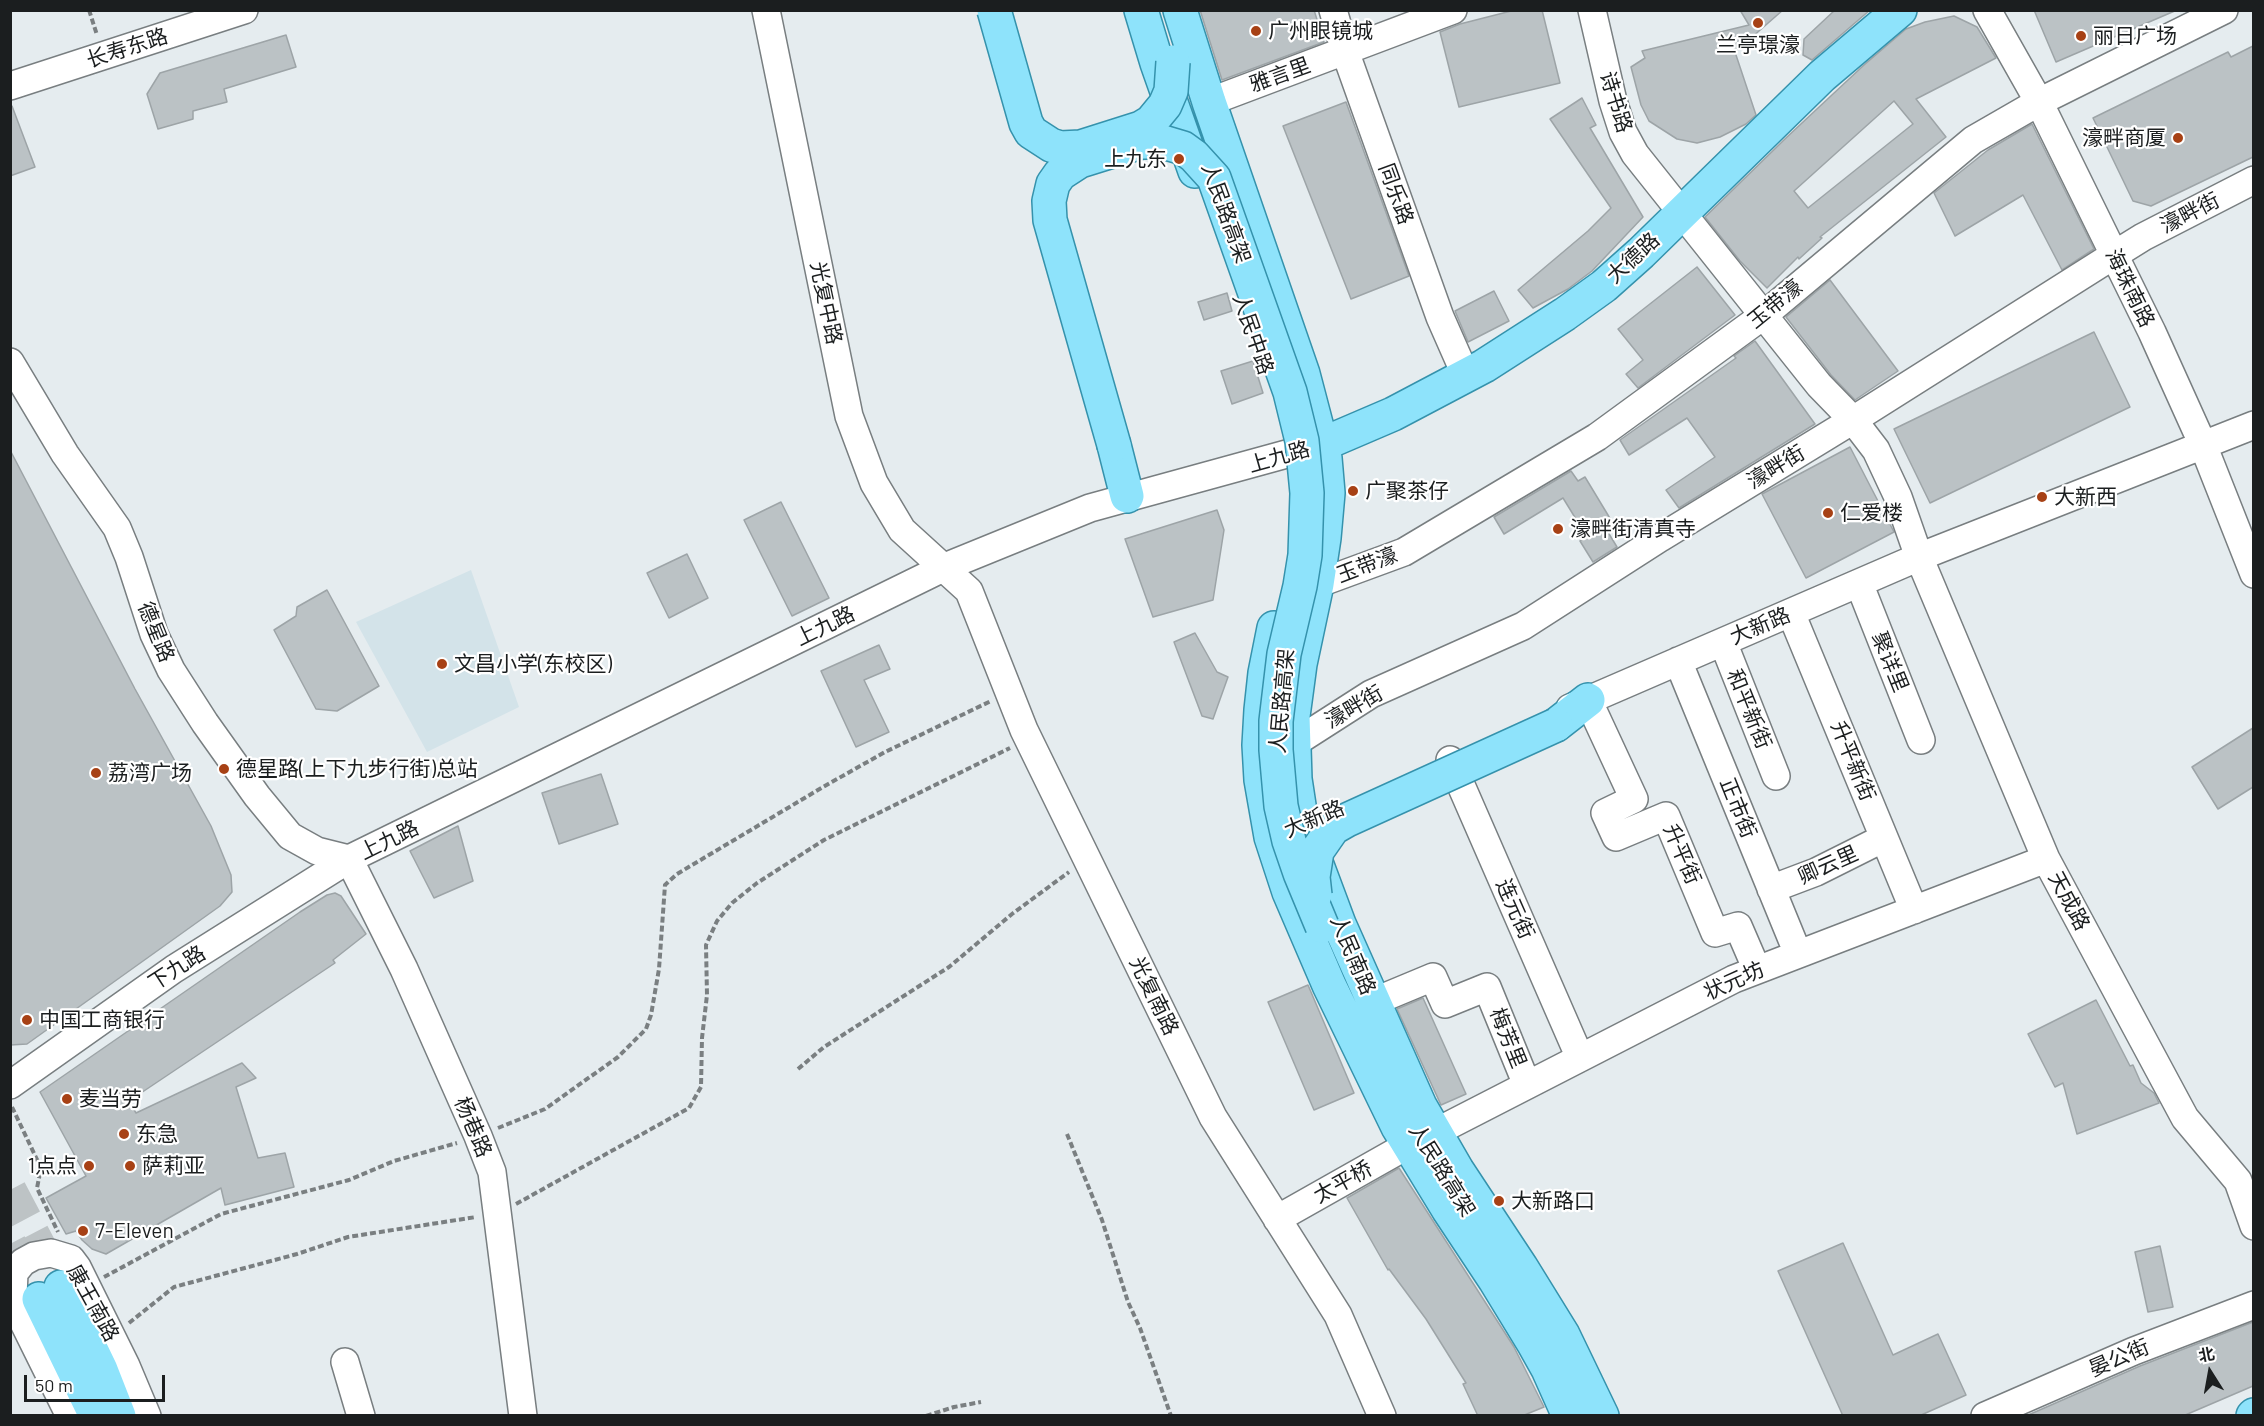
<!DOCTYPE html>
<html>
<head>
<meta charset="utf-8">
<style>
	body { margin:0 }
	#map { position:relative; width:2264px; height:1426px; overflow:hidden; background:#e5ecef; font-family:Barlow,"Noto Sans SC",sans-serif }
	canvas { display:block }
	.frame { position:absolute; inset:0; border:12px solid #1b1e1f; pointer-events:none }
	.north { position:absolute; left:2180px; top:1342px; width:60px; height:60px; -webkit-text-stroke:4px #fff; paint-order:stroke; rotate:349deg; font-size:16px; font-weight:700; line-height:24px; text-align:center; color:#1b1e1f }
	.north::after { content:''; display:block; margin:auto; width:21px; height:27px; background:#1b1e1f; clip-path:polygon(50% 0,100% 100%,50% 72%,0 100%) }
	.scale { position:absolute; left:24px; top:1375px; width:141px; height:27px; box-sizing:border-box; border:3px solid #1b1e1f; border-top:0; padding-left:8px; font-size:18px; line-height:21px; white-space:nowrap; color:#1b1e1f; -webkit-text-stroke:4px #fff; paint-order:stroke }
</style>
</head>
<body>
<div id="map">
<canvas width="2264" height="1426"></canvas>
<div class="frame"></div>
<div class="north">北</div>
<div class="scale">50 m</div>
</div>
<script>
const g = document.querySelector('canvas').getContext('2d');
g.lineJoin = 'round';
function fill(path, color) { g.fillStyle = color; g.fill(path, 'evenodd'); }
const shape = rows => new Path2D(rows.map(r => 'M' + r).join(''));
function stroke(path, color, width, dash) { g.strokeStyle = color; g.lineWidth = width; g.lineCap = dash ? 'butt' : 'round'; g.setLineDash(dash || []); g.stroke(path); }
function write(font, color, halo, rows, align = 'center') {
  g.font = font + ' Barlow,"Noto Sans SC",sans-serif'; g.lineWidth = 4.5; g.setLineDash([]); g.textBaseline = 'middle'; g.strokeStyle = halo; g.fillStyle = color; for (const [text, x, y, turn = 0] of rows) {
    g.save(); g.translate(x, y); g.rotate((+turn || 0) * Math.PI / 180); g.textAlign = isNaN(turn) ? turn : align; if (halo) g.strokeText(text, 0, 0); g.fillText(text, 0, 0); g.restore();
  }
}
const built = shape([
	[471,570,519,707,427,752,356,622]
]);
const building = shape([
	[1200,10,1314,10,1324,42,1222,80,1200,10],
	[1515,10,1542,10,1560,83,1459,107,1440,32,1460,24,1515,10],
	[1740,10,1783,10,1735,52,1756,115,1746,124,1720,137,1697,143,1677,139,1649,121,1641,105,1631,67,1645,58,1642,51,1749,25,1740,10],
	[1835,10,1870,10,1812,60,1803,55,1804,39,1835,10],
	[2034,10,2177,10,2056,62,2034,10],
	[1954,16,1977,27,1996,58,1916,99,1946,137,1820,237,1822,238,1799,259,1798,257,1767,288,1740,261,1705,217,1787,137,1864,65,1906,29,1925,22,1954,16],
	[1894,101,1913,124,1808,208,1794,191,1894,101],
	[286,35,296,67,224,89,227,102,193,111,193,119,158,129,147,94,160,73,286,35],
	[2253,46,2253,157,2151,206,2133,201,2093,118,2228,52,2231,57,2253,46],
	[1582,98,1596,125,1590,128,1643,217,1592,271,1568,289,1533,308,1518,290,1588,231,1611,208,1550,119,1582,98],
	[1346,102,1409,276,1351,299,1283,126,1346,102],
	[10,106,12,106,35,167,10,176,10,106],
	[2032,124,2094,249,2062,270,2023,195,1955,236,1934,193,1988,150,2032,124],
	[1697,267,1735,315,1638,388,1626,374,1643,360,1618,329,1697,267],
	[1830,280,1898,371,1855,400,1831,375,1786,317,1830,280],
	[1494,291,1509,321,1468,342,1455,311,1494,291],
	[1227,293,1232,311,1204,320,1198,302,1227,293],
	[2094,332,2130,407,1930,503,1894,429,2094,332],
	[1755,341,1815,424,1679,508,1666,490,1715,457,1687,418,1629,455,1620,440,1736,358,1734,356,1755,341],
	[1253,361,1263,393,1232,404,1221,371,1253,361],
	[1850,447,1894,532,1806,578,1762,494,1850,447],
	[10,450,135,689,211,826,231,875,232,892,220,906,27,1044,10,1045,10,450],
	[1571,471,1578,481,1585,477,1611,520,1603,524,1617,547,1593,562,1580,541,1587,537,1563,498,1504,534,1494,517,1571,471],
	[781,502,829,598,792,616,744,520,781,502],
	[1217,510,1224,530,1213,600,1153,617,1125,539,1217,510],
	[687,554,708,598,669,618,647,573,687,554],
	[327,590,379,686,337,711,316,709,274,630,296,616,297,607,327,590],
	[1195,633,1217,672,1228,677,1213,719,1202,716,1174,642,1195,633],
	[879,645,890,669,864,680,889,732,856,747,821,671,879,645],
	[2253,728,2253,787,2218,809,2192,767,2253,728],
	[601,774,618,824,559,844,542,793,601,774],
	[458,826,473,881,434,898,410,851,458,826],
	[335,893,341,896,366,934,333,960,335,963,129,1101,136,1113,242,1063,256,1078,236,1087,258,1158,285,1153,294,1187,225,1205,221,1188,106,1254,92,1249,82,1240,76,1231,66,1234,46,1198,86,1176,40,1092,300,912,327,895,335,893],
	[1308,985,1354,1093,1314,1110,1268,1002,1308,985],
	[1423,998,1466,1094,1441,1105,1397,1009,1423,998],
	[2096,1000,2130,1066,2133,1065,2141,1083,2154,1093,2159,1103,2077,1134,2063,1083,2055,1087,2028,1034,2096,1000],
	[1399,1168,1514,1347,1544,1407,1522,1416,1478,1416,1463,1384,1466,1383,1426,1319,1389,1269,1388,1270,1347,1198,1399,1168],
	[1843,1243,1893,1355,1938,1334,1966,1395,1919,1416,1843,1416,1778,1271,1843,1243],
	[2160,1246,2173,1307,2148,1312,2135,1252,2160,1246],
	[2253,1322,2253,1386,2183,1416,2026,1416,2140,1366,2253,1322]
]);
const majorTunnel = shape([
	[10,1190,61,1287],
	[10,1244,39,1299]
]);
const path = shape([
	[89,10,97,35],
	[798,1069,824,1047,949,967,1012,914,1069,872],
	[12,1107,41,1168,37,1188,58,1232],
	[498,1128,545,1109,618,1057,646,1029,651,1015,659,969,665,885,677,874,823,787,885,752,991,701],
	[1067,1134,1102,1220,1128,1302,1140,1328,1171,1416],
	[516,1204,689,1108,701,1087,702,1038,707,995,706,945,717,921,732,903,757,883,824,840,1010,748],
	[104,1277,221,1214,349,1180,394,1161,457,1143],
	[129,1323,174,1287,297,1254,348,1237,476,1217],
	[926,1416,954,1407,981,1402]
]);
const minor = shape([
	[766,10,849,416,874,483,902,530,969,591,1024,730,1213,1117,1338,1315,1382,1416],
	[1333,10,1345,51,1440,317,1466,376],
	[1592,10,1613,101,1623,132,1635,154,1819,385,1853,420,1876,450,1898,497,1919,557,2046,859,2185,1118,2238,1181,2254,1226],
	[1987,10,2039,102,2152,332,2203,445,2254,574],
	[10,86,244,10],
	[1209,102,1453,10],
	[10,362,65,454,117,528,129,557,154,634,171,670,205,723,257,796,290,836,317,851,349,859],
	[1859,583,1921,740],
	[1317,584,1404,552,1597,437,1764,315,1973,140,2039,102,2224,10],
	[1791,613,1914,910],
	[1723,642,1776,776],
	[1678,661,1798,954],
	[1588,700,1634,799,1605,813,1616,837,1666,816,1715,933,1738,926,1757,970],
	[1570,708,1919,557,2254,425],
	[1293,744,1371,694,1523,626,1660,538,1853,420,2114,255,2143,237,2254,180],
	[1450,760,1580,1058],
	[349,859,404,969,478,1136,492,1172,523,1416],
	[1771,889,1816,872,1884,838],
	[1373,1002,1433,977,1445,1004,1487,987,1527,1085],
	[10,1085,174,969,349,859,945,567,1090,508,1323,444],
	[1434,1133,1734,979,2046,859],
	[1277,1219,1408,1145],
	[345,1362,361,1416],
	[70,1416,16,1307,13,1296,14,1273,23,1262,34,1256,51,1253,71,1259,77,1267,126,1366,147,1416],
	[1985,1416,2134,1351,2254,1305]
]);
const major = shape([
	[1141,10,1157,63,1195,171],
	[1180,10,1209,102,1303,374,1325,458,1328,493,1324,538,1317,584,1300,664,1293,716,1295,779,1302,825,1339,924,1420,1106,1457,1170,1521,1267,1563,1335,1602,1416],
	[1323,444,1393,414,1484,366,1565,314,1604,286,1641,253,1822,76,1900,10],
	[1114,445,1127,496],
	[1274,628,1265,673,1261,710,1259,745,1261,780,1271,837,1289,892,1329,985,1398,1127,1448,1209,1495,1280,1534,1344,1548,1369,1569,1416],
	[1556,725,1588,700],
	[61,1287,101,1370,119,1416],
	[39,1299,96,1416],
	[2253,1416,2254,1415]
]);
const majorBridge = shape([
	[994,10,1026,123,1031,132,1051,145,1060,148,1081,147,1141,128,1151,122,1165,105,1171,91,1173,62],
	[1114,445,1050,220,1049,201,1053,184,1060,174,1080,161,1141,142,1163,142,1183,148,1194,156,1214,178,1290,392,1302,441,1307,493,1305,555,1300,586,1284,654,1276,721,1276,750,1281,806,1289,841,1300,873,1322,926],
	[1315,895,1313,877,1317,851,1333,828,1347,820,1556,725]
]);
const markers = [
	[1758,23,6,"#a74115"],
	[1256,31,6,"#a74115"],
	[2081,36,6,"#a74115"],
	[2178,138,6,"#a74115"],
	[1179,159,6,"#a74115"],
	[1353,491,6,"#a74115"],
	[2042,497,6,"#a74115"],
	[1828,513,6,"#a74115"],
	[1558,529,6,"#a74115"],
	[442,664,6,"#a74115"],
	[224,769,6,"#a74115"],
	[96,773,6,"#a74115"],
	[27,1020,6,"#a74115"],
	[67,1099,6,"#a74115"],
	[124,1134,6,"#a74115"],
	[89,1166,6,"#a74115"],
	[130,1166,6,"#a74115"],
	[1499,1201,6,"#a74115"],
	[83,1231,6,"#a74115"]
];
const poiNames = [
	["广州眼镜城",1268,31],
	["丽日广场",2093,36],
	["兰亭璟濠",1758,45,"center"],
	["濠畔商厦",2166,138,"right"],
	["上九东",1167,159,"right"],
	["广聚茶仔",1365,491],
	["大新西",2054,497],
	["仁爱楼",1840,513],
	["濠畔街清真寺",1570,529],
	["文昌小学(东校区)",454,664],
	["德星路(上下九步行街)总站",236,769],
	["荔湾广场",108,773],
	["中国工商银行",39,1020],
	["麦当劳",79,1099],
	["东急",136,1134],
	["1点点",77,1166,"right"],
	["萨莉亚",142,1166],
	["大新路口",1511,1201],
	["7-Eleven",95,1231]
];
const streetNames = [
	["长寿东路",127,48,-18],
	["雅言里",1280,75,-20],
	["诗书路",1616,102,73],
	["同乐路",1396,194,70],
	["人民路高架",1226,213,70],
	["濠畔街",2190,213,-27],
	["大德路",1633,258,-43],
	["海珠南路",2130,288,64],
	["光复中路",826,303,78],
	["玉带濠",1775,304,-39],
	["人民中路",1253,334,71],
	["上九路",1279,457,-16],
	["濠畔街",1776,467,-31],
	["玉带濠",1367,565,-21],
	["上九路",825,626,-26],
	["大新路",1760,626,-23],
	["德星路",156,632,68],
	["聚详里",1890,662,68],
	["人民路高架",1282,701,-85],
	["濠畔街",1354,707,-30],
	["和平新街",1749,709,68],
	["升平新街",1853,761,68],
	["正市街",1738,808,68],
	["大新路",1314,819,-23],
	["上九路",389,840,-26],
	["升平街",1682,854,67],
	["卿云里",1828,865,-24],
	["天成路",2069,901,62],
	["连元街",1515,909,66],
	["人民南路",1353,955,67],
	["下九路",177,968,-33],
	["状元坊",1734,981,-24],
	["光复南路",1154,996,64],
	["梅芳里",1508,1038,68],
	["杨巷路",473,1127,67],
	["人民路高架",1442,1170,58],
	["太平桥",1343,1182,-29],
	["康王南路",93,1303,61],
	["晏公街",2119,1358,-23]
];
fill(built, '#d3e3e9');
fill(building, '#bbc2c5');
stroke(building, '#9da4a7', 1.5);
stroke(majorTunnel, '#bdc3c5', 33, [33, 16]);
stroke(minor, '#787e80', 30);
stroke(major, '#3592ac', 36);
stroke(path, '#7a7f81', 4, [6, 3]);
stroke(minor, '#fff', 27);
stroke(major, '#8ee3fb', 33);
stroke(majorBridge, '#3592ac', 36, []);
stroke(majorBridge, '#8ee3fb', 33);
for (const [x, y, r, color] of markers) { const dot = new Path2D(); dot.arc(x, y, r, 0, 2 * Math.PI); g.fillStyle = color; g.fill(dot); stroke(dot, '#fff', 2); }
write('21px', '#1b1e1f', '#fff', poiNames, 'left');
write('21px', '#1b1e1f', '#fff', streetNames);
</script>
</body>
</html>
